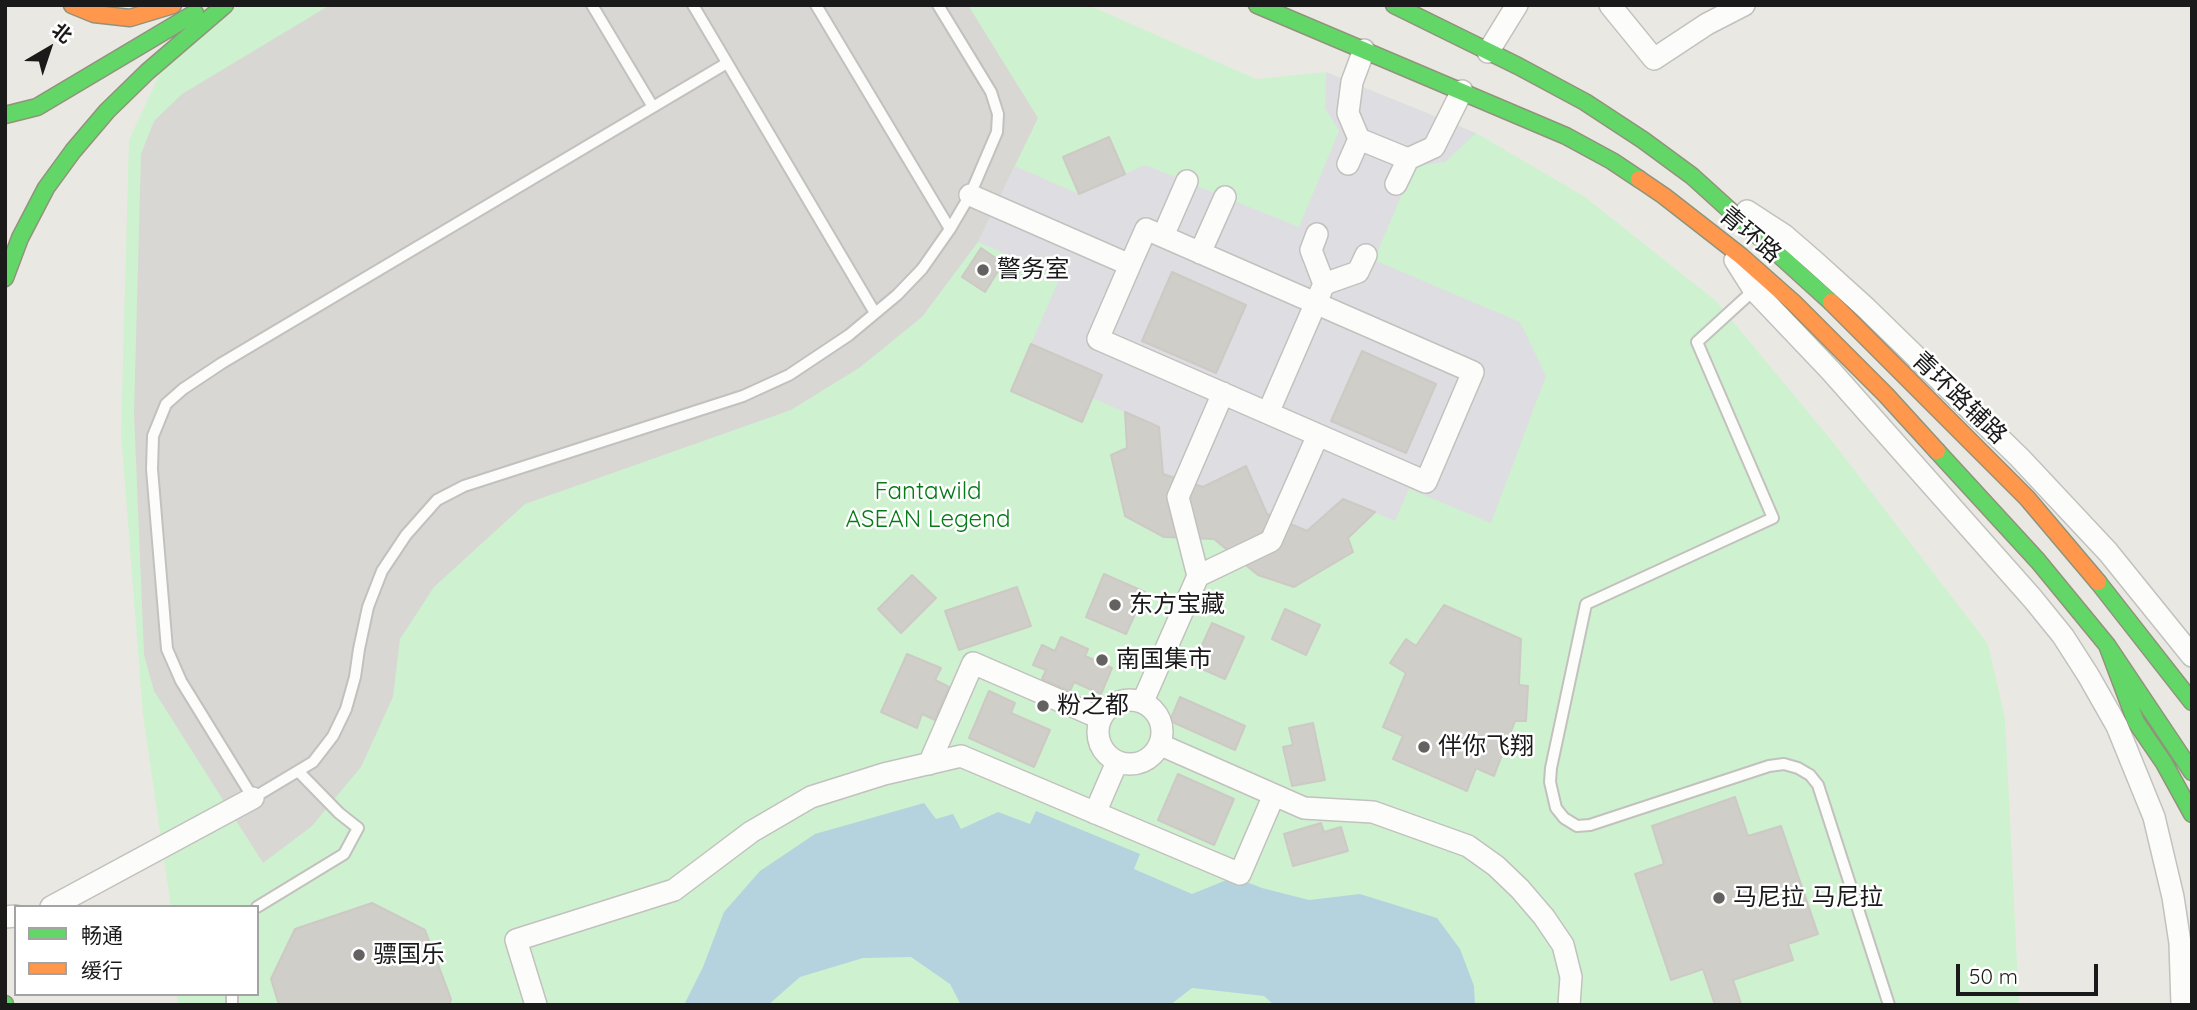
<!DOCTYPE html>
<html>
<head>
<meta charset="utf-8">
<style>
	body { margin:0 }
	#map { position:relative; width:2197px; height:1010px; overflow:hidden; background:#eae8e2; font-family:Quicksand,"Noto Sans SC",sans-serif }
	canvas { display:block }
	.frame { position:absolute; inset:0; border:7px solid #1a1a1a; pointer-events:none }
	.legend { position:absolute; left:14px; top:905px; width:245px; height:91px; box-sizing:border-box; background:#fff; border:2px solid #a3a3a3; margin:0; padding:9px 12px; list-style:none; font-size:21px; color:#1a1a1a }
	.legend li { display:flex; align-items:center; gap:14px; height:35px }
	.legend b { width:35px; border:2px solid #a3a3a3 }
	.north { position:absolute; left:14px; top:14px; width:70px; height:70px; -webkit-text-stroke:5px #fff; paint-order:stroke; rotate:39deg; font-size:19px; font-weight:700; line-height:28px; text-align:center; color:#1a1a1a }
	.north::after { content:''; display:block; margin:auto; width:24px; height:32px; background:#1a1a1a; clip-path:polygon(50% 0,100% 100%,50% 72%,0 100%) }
	.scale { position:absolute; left:1956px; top:964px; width:142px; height:32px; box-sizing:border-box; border:4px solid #1a1a1a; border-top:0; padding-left:9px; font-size:21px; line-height:24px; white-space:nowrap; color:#1a1a1a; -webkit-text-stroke:5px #fff; paint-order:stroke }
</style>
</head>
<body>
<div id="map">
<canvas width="2197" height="1010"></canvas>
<div class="frame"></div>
<ul class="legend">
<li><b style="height:9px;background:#63d668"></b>畅通</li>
<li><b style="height:9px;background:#ff974d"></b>缓行</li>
</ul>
<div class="north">北</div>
<div class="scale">50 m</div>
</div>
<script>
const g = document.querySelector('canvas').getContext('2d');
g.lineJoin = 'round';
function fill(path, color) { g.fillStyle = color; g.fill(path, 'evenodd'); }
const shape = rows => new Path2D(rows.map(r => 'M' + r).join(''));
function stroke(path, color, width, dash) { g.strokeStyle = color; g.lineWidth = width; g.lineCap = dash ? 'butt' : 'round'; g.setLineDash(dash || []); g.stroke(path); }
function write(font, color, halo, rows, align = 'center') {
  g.font = font + ' Quicksand,"Noto Sans SC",sans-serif'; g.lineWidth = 5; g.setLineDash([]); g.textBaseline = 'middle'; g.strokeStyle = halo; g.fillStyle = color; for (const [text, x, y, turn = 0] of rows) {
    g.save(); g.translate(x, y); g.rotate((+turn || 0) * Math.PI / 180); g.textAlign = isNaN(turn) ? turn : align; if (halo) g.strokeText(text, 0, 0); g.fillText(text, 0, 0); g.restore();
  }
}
const park = shape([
	[192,5,1088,5,1256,79,1326,72,1476,133,1585,197,1716,301,1832,441,1988,644,2005,718,2019,1005,177,1005,177,994,257,994,257,907,171,907,143,715,121,433,129,140]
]);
const parking = shape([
	[330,5,968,5,1038,118,978,242,922,317,859,368,791,410,525,504,434,587,400,639,393,697,361,767,312,826,263,863,154,691,144,655,134,413,141,154,154,121,182,94]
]);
const plaza = shape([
	[1326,72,1476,133,1445,162,1417,166,1405,187,1374,260,1520,322,1546,376,1491,523,1409,489,1395,521,1343,499,1307,531,1267,514,1246,466,1203,487,1163,474,1159,427,1092,398,1102,375,1031,344,1060,277,978,242,1015,166,1079,194,1145,165,1299,227,1339,131,1325,108],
	[1172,272,1245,304,1216,373,1142,341],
	[1362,351,1435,384,1406,453,1332,421]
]);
const water = shape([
	[924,803,936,819,953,814,961,829,998,812,1030,824,1036,811,1140,854,1134,869,1192,894,1234,877,1262,888,1309,900,1360,894,1437,918,1460,949,1474,986,1475,1005,1274,1005,1264,996,1192,988,1170,1005,961,1005,950,984,911,957,863,958,800,977,768,1005,684,1005,703,967,724,912,760,871,815,834]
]);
const building = shape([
	[1109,137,1125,174,1079,194,1063,157,1109,137],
	[981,248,1003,263,985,292,962,277,981,248],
	[1172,272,1246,305,1216,373,1142,341,1172,272],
	[1031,344,1102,375,1082,422,1011,391,1031,344],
	[1362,351,1436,384,1406,453,1331,421,1362,351],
	[1125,412,1159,427,1163,474,1203,487,1246,466,1267,514,1307,531,1343,499,1375,512,1348,538,1353,552,1294,587,1258,575,1214,539,1164,537,1125,516,1111,455,1127,448,1125,412],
	[1104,574,1145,592,1126,634,1086,617,1104,574],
	[912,575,936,598,901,633,878,609,912,575],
	[1017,587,1031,626,959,650,945,611,1017,587],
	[1444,605,1521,639,1519,685,1528,686,1526,721,1515,721,1494,776,1476,768,1467,791,1393,759,1403,736,1383,727,1406,673,1390,663,1406,639,1416,646,1444,605],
	[1285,609,1320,625,1306,655,1272,639,1285,609],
	[1212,623,1244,637,1225,679,1193,665,1212,623],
	[1061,637,1088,649,1085,656,1112,668,1101,694,1074,682,1070,691,1042,679,1046,670,1033,665,1042,645,1055,651,1061,637],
	[907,654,941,668,935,680,949,687,935,720,922,714,917,728,881,712,907,654],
	[989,691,1015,703,1011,713,1050,730,1034,767,969,738,989,691],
	[1180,697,1245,726,1235,750,1170,721,1180,697],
	[1313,723,1325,780,1292,786,1283,747,1293,745,1289,728,1313,723],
	[1178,774,1234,799,1214,845,1158,820,1178,774],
	[1735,797,1748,836,1781,826,1818,934,1788,944,1793,960,1733,980,1741,1004,1715,1005,1703,969,1671,980,1635,874,1664,864,1652,826,1735,797],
	[1321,823,1324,832,1341,827,1348,851,1293,866,1284,834,1321,823],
	[372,903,425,930,451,999,449,1005,279,1005,271,979,295,929,372,903]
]);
const lane = shape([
	[592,5,653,107],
	[693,5,875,313],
	[816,5,950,229],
	[727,63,222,363,183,389,166,404,153,436,152,469,167,649,181,681,253,798,313,762,333,736,346,709,355,677,359,649,368,607,382,571,406,535,437,500,464,486,743,396,789,375,849,335,897,295,922,269,950,229,970,195,997,132,998,114,991,92,938,5],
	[1754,290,1697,342,1773,518,1586,604,1551,768,1550,782,1556,808,1564,818,1577,826,1590,825,1769,766,1784,764,1798,768,1810,775,1818,785,1889,1005],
	[257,907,344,854,358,828,339,813,299,772],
	[232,994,232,1005]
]);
const street = shape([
	[1610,5,1654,59,1707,24,1744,5],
	[1364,50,1352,82,1348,113,1359,139,1408,159,1434,147,1462,91],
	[1488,52,1517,5],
	[1348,164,1359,139],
	[1396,184,1408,159],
	[970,195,1130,265,1098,339,1426,482,1473,372,1146,229,1130,265],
	[1747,211,1784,235,1814,261,1866,308,2020,458,2108,552,2192,656],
	[1317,234,1311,250,1324,284,1358,272,1366,255],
	[1163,236,1187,181],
	[1200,253,1225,197],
	[1735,260,1754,290,1831,371,2033,599,2063,636,2088,675,2117,726,2154,817,2173,897,2180,943,2182,1005],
	[1223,393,1178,497,1198,576,1271,541,1318,435],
	[1268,413,1324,284],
	'1098 732a32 32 0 1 1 64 0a32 32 0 1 1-64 0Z',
	[1143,701,1198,576],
	[1161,745,1304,808,1373,812,1468,846,1496,866,1520,889,1544,917,1563,945,1571,977,1569,1005],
	[929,764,973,663,1100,718],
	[1095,813,1117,762],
	[51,907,253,798],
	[5,917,16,916],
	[536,1005,516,940,674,890,751,832,811,797,884,774,961,756,1240,874,1274,795]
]);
const fast = shape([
	[1257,5,1566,136,1612,161,1639,179],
	[1394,5,1518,66,1585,102,1643,140,1692,176,1831,302],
	[5,115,37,107,195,13],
	[5,278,20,238,46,188,73,151,107,111,147,72,225,5],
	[1937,451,2038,561,2107,645,2192,772],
	[2098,582,2192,702],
	[2107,645,2136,722,2164,763,2192,814],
	[5,1004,5,1005]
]);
const slow = shape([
	[72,5,94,14,130,18,173,5],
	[1639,179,1664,196,1741,256,1793,302,1886,395,1937,451],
	[1831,302,2027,498,2098,582]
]);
const markers = [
	[983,270,7,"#636260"],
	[1115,605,7,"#636260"],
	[1102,660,7,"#636260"],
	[1043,706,7,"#636260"],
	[1424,747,7,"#636260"],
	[1719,898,7,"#636260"],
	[359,955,7,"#636260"]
];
const streetNames = [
	["青环路",1750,235,40],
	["青环路辅路",1959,398,44]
];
const poiNames = [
	["警务室",997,270],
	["东方宝藏",1129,605],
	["南国集市",1116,660],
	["粉之都",1057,706],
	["伴你飞翔",1438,747],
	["马尼拉 马尼拉",1733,898],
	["骠国乐",373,955]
];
const parkNames = [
	["Fantawild",928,492],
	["ASEAN Legend",928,520]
];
fill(park, '#cef2d0');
fill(parking, '#d8d7d4');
fill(plaza, '#dedde2');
fill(water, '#b4d3de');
fill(building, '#d0cec9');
stroke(building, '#cdc9c4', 2);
stroke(lane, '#c2c1be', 14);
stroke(street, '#c2c1be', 24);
stroke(fast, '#90937b', 19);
stroke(slow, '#90937b', 19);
stroke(lane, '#fcfcfb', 10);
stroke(street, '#fcfcfb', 21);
stroke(fast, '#63d668', 16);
stroke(slow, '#ff974d', 16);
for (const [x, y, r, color] of markers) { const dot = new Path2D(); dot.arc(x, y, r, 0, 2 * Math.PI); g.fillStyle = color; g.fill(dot); stroke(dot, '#fff', 2.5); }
write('24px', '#1a1a1a', '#fff', streetNames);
write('24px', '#1a1a1a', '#fff', poiNames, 'left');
write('24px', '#077a18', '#fff', parkNames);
</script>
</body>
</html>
